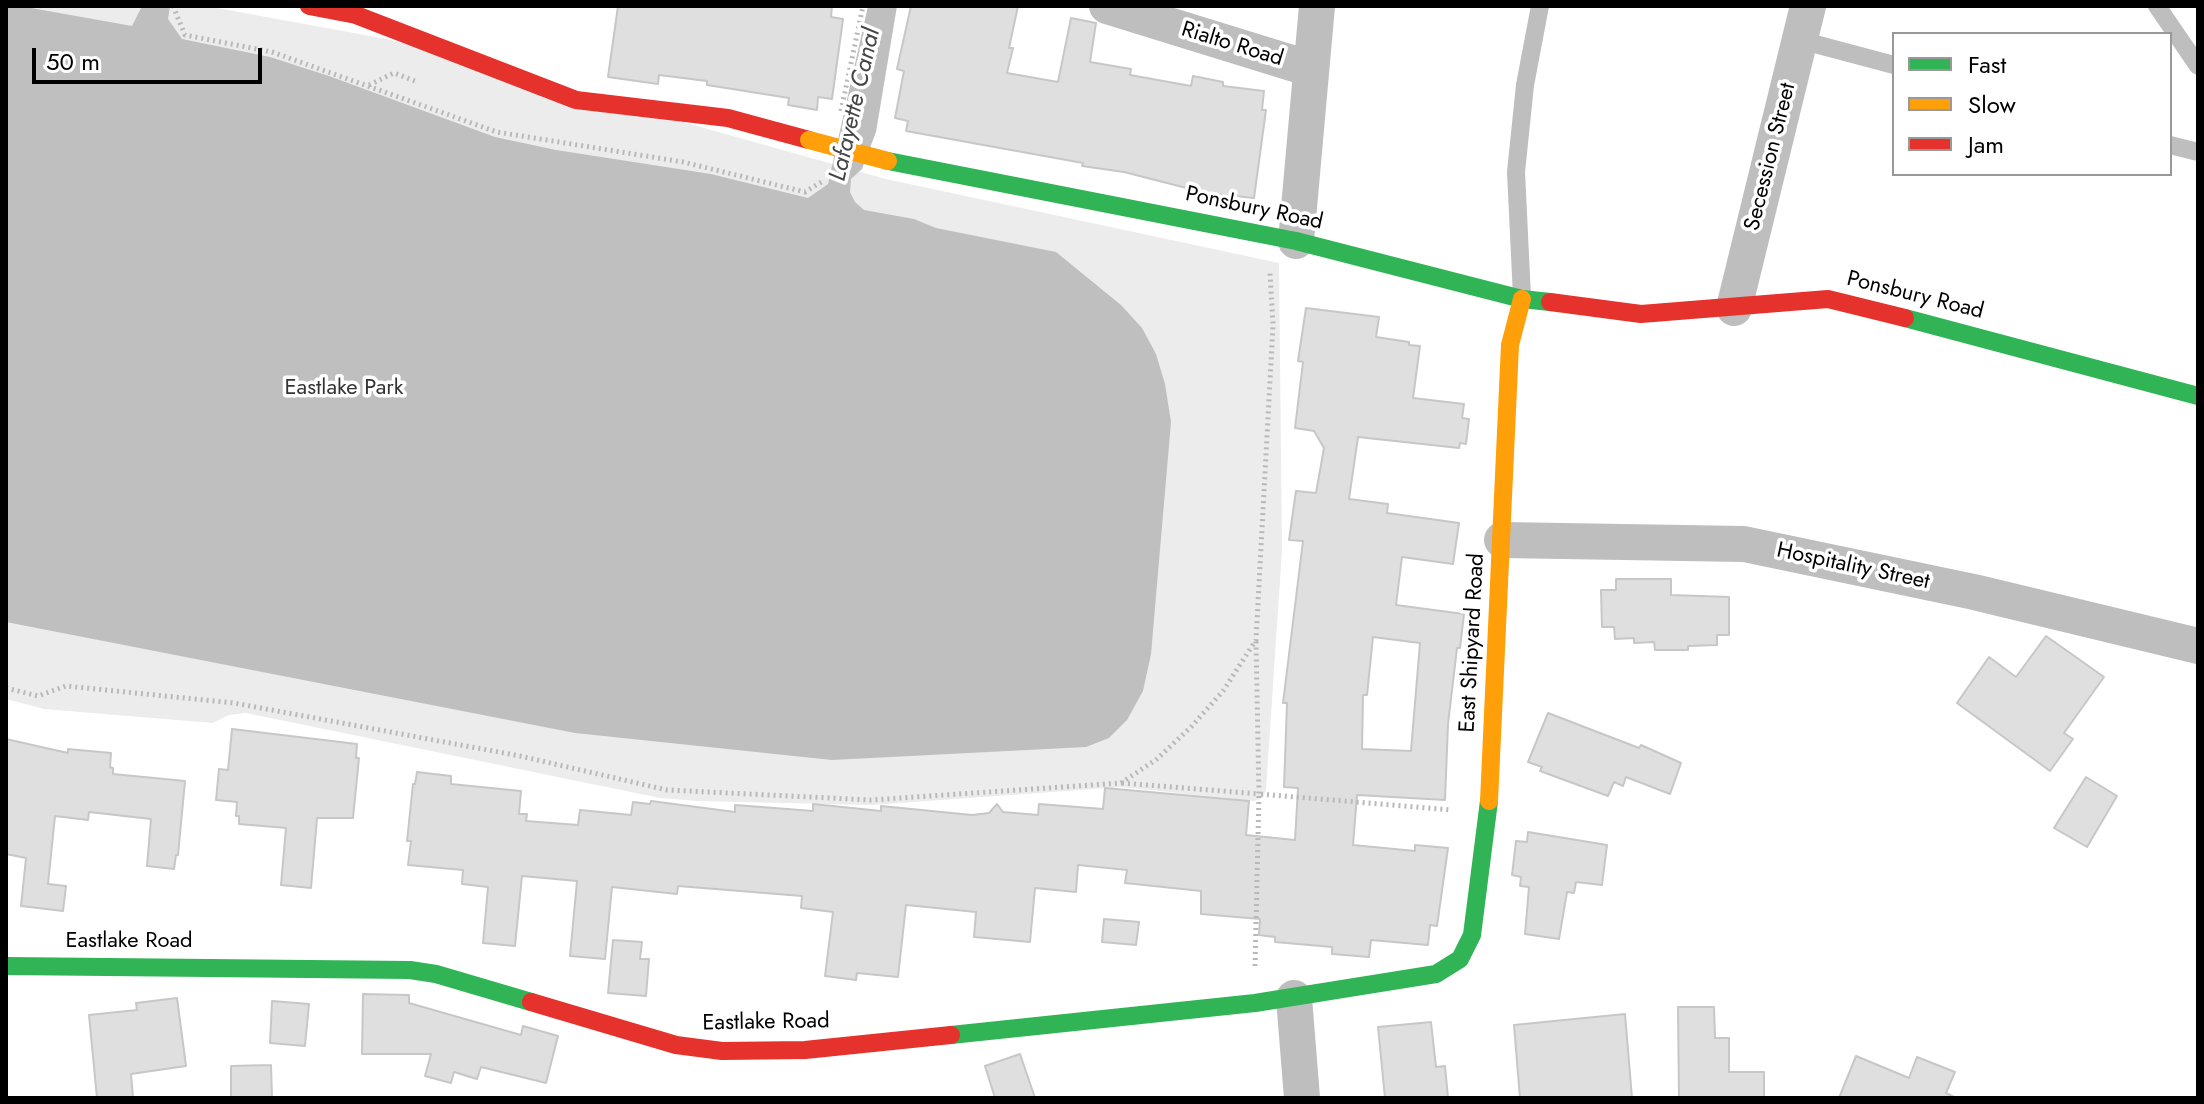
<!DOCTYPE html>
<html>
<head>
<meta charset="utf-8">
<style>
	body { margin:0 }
	#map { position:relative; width:2204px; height:1104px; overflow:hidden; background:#fff; font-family:Jost,sans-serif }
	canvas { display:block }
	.frame { position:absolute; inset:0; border:8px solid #000; pointer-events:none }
	.legend { position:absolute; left:1892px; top:32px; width:280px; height:144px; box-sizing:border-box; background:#fff; border:2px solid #999; margin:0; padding:10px 14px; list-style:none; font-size:24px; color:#000 }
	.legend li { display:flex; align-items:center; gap:16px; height:40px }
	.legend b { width:40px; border:2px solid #999 }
	.scale { position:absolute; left:32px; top:48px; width:230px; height:36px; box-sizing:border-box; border:4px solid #000; border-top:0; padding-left:10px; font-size:24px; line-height:28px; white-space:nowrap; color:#000; -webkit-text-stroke:6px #fff; paint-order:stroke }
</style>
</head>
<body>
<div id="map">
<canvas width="2204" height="1104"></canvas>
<div class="frame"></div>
<ul class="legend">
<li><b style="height:10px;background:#30b455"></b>Fast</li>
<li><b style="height:10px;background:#ff9f0a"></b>Slow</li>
<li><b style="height:10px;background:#e5322d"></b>Jam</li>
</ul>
<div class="scale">50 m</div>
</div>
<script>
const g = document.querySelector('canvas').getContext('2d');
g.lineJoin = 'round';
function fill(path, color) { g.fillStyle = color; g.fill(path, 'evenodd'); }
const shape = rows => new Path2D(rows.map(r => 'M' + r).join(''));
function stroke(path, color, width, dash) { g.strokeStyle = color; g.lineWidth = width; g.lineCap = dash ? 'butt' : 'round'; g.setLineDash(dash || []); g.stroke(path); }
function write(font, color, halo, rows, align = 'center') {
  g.font = font + ' Jost,sans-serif'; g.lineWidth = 7; g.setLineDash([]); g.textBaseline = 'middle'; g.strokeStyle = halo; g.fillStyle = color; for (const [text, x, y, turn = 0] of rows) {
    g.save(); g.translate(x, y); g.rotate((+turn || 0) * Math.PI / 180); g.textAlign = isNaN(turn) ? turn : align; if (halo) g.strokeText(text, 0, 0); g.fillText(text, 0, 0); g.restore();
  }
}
const green = shape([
	[6,6,206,6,387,39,886,179,1279,263,1282,550,1266,790,1263,798,1254,801,1121,787,872,805,698,801,660,798,246,713,229,715,213,723,44,709,6,699]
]);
const water = shape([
	[6,6,20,6,132,26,142,6,170,6,168,19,182,39,270,57,329,76,495,137,556,150,711,174,808,198,828,184,868,6,897,6,876,132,862,169,851,179,850,192,855,202,864,210,914,219,936,228,1056,252,1121,305,1142,328,1156,354,1165,384,1171,422,1151,654,1143,691,1127,720,1109,738,1086,747,832,760,575,733,6,622]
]);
const building = shape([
	[618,6,832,6,831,17,843,19,832,99,818,97,817,110,788,105,789,98,707,85,707,81,659,75,658,84,608,77,618,6],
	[911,6,1018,6,1009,48,1013,48,1007,73,1058,82,1071,18,1096,23,1090,62,1131,69,1130,75,1191,86,1193,76,1223,82,1223,86,1264,91,1262,110,1266,110,1254,198,1206,193,1124,172,1082,166,1083,163,906,131,908,121,895,118,904,71,897,69,911,6],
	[1306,308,1379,317,1376,337,1409,342,1409,345,1420,346,1413,398,1464,404,1462,418,1469,419,1466,444,1460,443,1459,448,1358,437,1349,499,1388,504,1387,513,1459,523,1453,564,1402,557,1396,605,1464,614,1460,648,1457,648,1448,724,1445,800,1357,795,1353,845,1415,851,1415,845,1448,848,1437,926,1430,925,1428,945,1371,940,1369,957,1332,954,1332,947,1275,942,1275,937,1259,935,1260,919,1201,914,1201,891,1125,883,1127,870,1078,865,1076,892,1035,888,1030,942,974,937,976,912,906,905,898,977,857,973,856,980,825,976,833,912,801,908,802,896,678,886,677,894,612,887,605,959,570,956,577,881,522,876,515,946,483,943,488,887,462,884,463,870,408,865,411,841,407,841,413,784,415,784,417,772,451,776,451,784,521,791,519,814,527,814,526,821,578,825,580,810,631,815,633,802,650,804,651,801,735,812,735,805,813,811,813,804,881,811,881,806,972,815,989,813,997,804,1003,812,1038,815,1039,804,1103,809,1105,788,1249,801,1246,835,1295,840,1298,788,1284,787,1287,703,1283,703,1303,541,1289,540,1296,491,1316,493,1324,448,1314,431,1295,428,1303,362,1298,361,1306,308],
	[1373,637,1420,643,1411,751,1362,749,1363,695,1367,695,1373,637],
	[1616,579,1671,579,1671,595,1729,597,1729,635,1717,635,1717,645,1688,646,1688,650,1655,650,1654,642,1634,643,1634,638,1615,639,1614,627,1602,627,1601,590,1616,590,1616,579],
	[2046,636,2104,677,2064,733,2073,739,2050,771,1957,703,1989,657,2016,677,2046,636],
	[1548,713,1639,748,1641,745,1681,763,1670,794,1626,777,1623,786,1614,782,1608,796,1540,771,1542,767,1528,762,1548,713],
	[232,729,357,744,356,758,359,758,353,818,317,818,311,888,281,885,286,828,239,824,239,816,236,816,237,802,216,800,219,769,228,770,232,729],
	[6,739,68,753,68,749,111,753,110,767,113,768,113,774,185,781,178,855,176,855,174,869,147,866,151,819,89,812,88,820,55,816,48,884,66,886,63,911,21,906,26,858,6,854,6,739],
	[2086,777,2117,796,2087,847,2054,828,2086,777],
	[1528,832,1607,845,1602,885,1576,882,1574,893,1567,892,1559,939,1525,934,1529,887,1520,886,1521,877,1512,875,1516,841,1527,842,1528,832],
	[1104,919,1139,922,1136,945,1102,942,1104,919],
	[613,940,642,942,640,959,649,959,646,996,608,993,613,940],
	[363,994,409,995,409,1003,521,1035,523,1026,558,1036,546,1083,481,1067,477,1079,454,1072,451,1083,425,1076,431,1054,362,1054,363,994],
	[177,998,186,1066,131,1074,133,1098,97,1098,89,1015,137,1010,136,1003,177,998],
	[272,1001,309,1004,305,1046,270,1043,272,1001],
	[1678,1007,1714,1007,1715,1038,1729,1038,1729,1072,1764,1072,1764,1098,1679,1098,1678,1007],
	[1625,1014,1632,1098,1520,1098,1514,1025,1625,1014],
	[1431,1022,1436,1067,1445,1066,1448,1098,1385,1098,1378,1027,1431,1022],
	[1020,1054,1035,1098,995,1098,985,1066,1020,1054],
	[1856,1056,1909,1078,1917,1057,1955,1072,1946,1093,1956,1098,1839,1098,1856,1056],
	[271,1065,272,1098,231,1098,231,1066,271,1065]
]);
const path = shape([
	[173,6,185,35,272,52,497,132,683,162,805,192,823,181],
	[369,85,394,73,415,81],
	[841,111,863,6],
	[6,688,38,696,66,686,234,703,520,756,667,790,871,800,1121,783,1157,759,1192,726,1223,691,1256,640,1273,325,1270,273],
	[1122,783,1259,794,1256,641],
	[1255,966,1259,794,1452,810]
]);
const lane = shape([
	[2157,6,2198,66],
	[1800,40,1894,65],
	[2170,145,2198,152],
	[1522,297,1516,172,1525,85,1540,6]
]);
const street = shape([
	[1107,6,1311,69],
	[1296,241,1317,6],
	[1734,308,1808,6],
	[1502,540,1744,544,1974,592,2198,646],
	[1294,998,1302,1098]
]);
const fast = shape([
	[888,161,1296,241,1522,299,1550,302],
	[1905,318,2198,396],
	[6,966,410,970,436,974,531,1002],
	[951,1035,1255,1003,1436,974,1460,959,1472,935,1489,801]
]);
const slow = shape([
	[1489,801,1510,345,1522,299]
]);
const jam = shape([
	[309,6,356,15,576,100,728,118,809,140],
	[1550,302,1641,314,1828,299,1905,318],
	[531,1002,676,1045,722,1051,805,1050,951,1035]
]);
const slowBridge = shape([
	[809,140,888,161]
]);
const streetNames = [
	["Rialto Road",1232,45,17],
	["Secession Street",1771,157,-76],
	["Ponsbury Road",1254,209,12],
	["Ponsbury Road",1915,296,14],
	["Hospitality Street",1853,567,12],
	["East Shipyard Road",1473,643,-87],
	["Eastlake Road",129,942],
	["Eastlake Road",766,1023,-1]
];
const parkNames = [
	["Eastlake Park",344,389]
];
const waterNames = [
	["Lafayette Canal",856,105,-77]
];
fill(green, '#ececec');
fill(water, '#bfbfbf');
fill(building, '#dfdfdf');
stroke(building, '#c7c7c7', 2);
stroke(path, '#b9b9b9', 5, [2, 4]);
stroke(lane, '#bebebe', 18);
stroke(street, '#bebebe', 36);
stroke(fast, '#30b455', 18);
stroke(slow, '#ff9f0a', 18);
stroke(jam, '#e5322d', 18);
stroke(slowBridge, '#ff9f0a', 18);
write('22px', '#000', '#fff', streetNames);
write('22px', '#333', '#fff', parkNames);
write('italic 24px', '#444', '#fff', waterNames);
</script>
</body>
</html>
